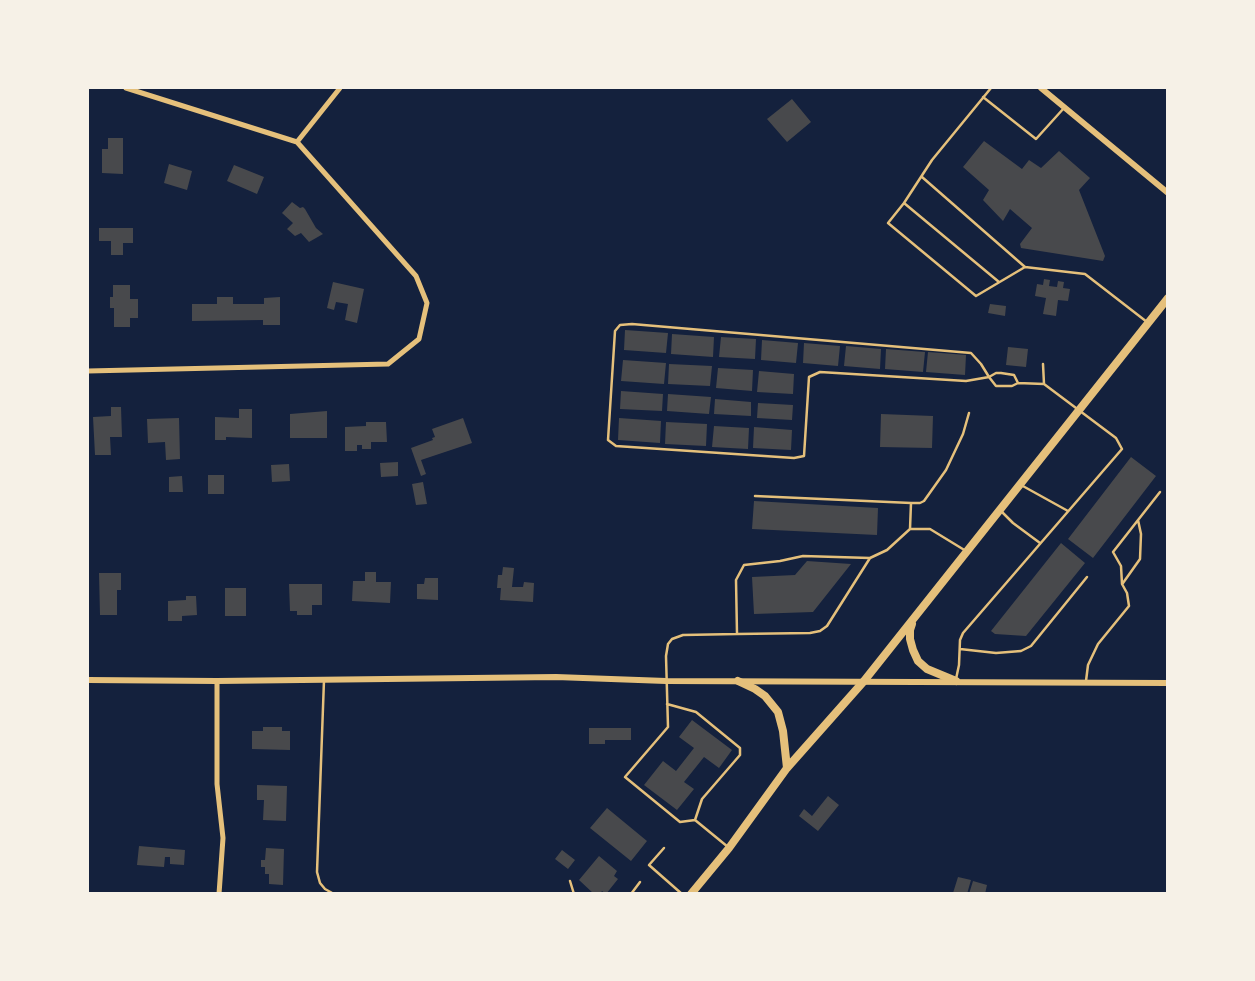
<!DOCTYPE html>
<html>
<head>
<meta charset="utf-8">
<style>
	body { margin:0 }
	#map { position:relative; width:1255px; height:981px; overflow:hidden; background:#14213d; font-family:"PT Sans Narrow",sans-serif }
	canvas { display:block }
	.frame { position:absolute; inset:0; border:89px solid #f6f1e7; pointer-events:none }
</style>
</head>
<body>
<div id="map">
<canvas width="1255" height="981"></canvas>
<div class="frame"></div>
</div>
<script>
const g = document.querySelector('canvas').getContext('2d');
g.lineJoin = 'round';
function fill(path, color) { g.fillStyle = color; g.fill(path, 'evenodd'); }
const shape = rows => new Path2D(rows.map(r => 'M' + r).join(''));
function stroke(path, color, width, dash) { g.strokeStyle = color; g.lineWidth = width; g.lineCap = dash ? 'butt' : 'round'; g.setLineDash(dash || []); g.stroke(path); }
const building = shape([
	[792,99,811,122,787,142,767,119],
	[108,138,123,138,123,174,102,173,102,149,108,149],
	[984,141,1022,169,1029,160,1041,168,1059,151,1090,178,1079,190,1105,256,1103,261,1021,248,1020,244,1032,228,1010,209,1003,221,983,200,989,190,963,167],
	[169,164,192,171,187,190,164,183],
	[234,165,264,177,257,194,227,181],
	[292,202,300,208,303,207,305,209,316,228,323,234,309,242,301,233,295,236,287,229,293,223,282,213],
	[99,228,133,228,133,243,123,243,123,255,111,255,111,241,99,241],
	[1044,279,1050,280,1049,286,1057,287,1058,281,1064,282,1063,288,1070,289,1068,301,1058,300,1056,316,1043,314,1046,298,1035,296,1037,284,1043,285],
	[333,282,364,289,357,323,345,320,348,304,336,302,334,310,327,308],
	[113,285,130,285,130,299,138,299,138,318,130,318,130,327,114,327,114,308,110,308,110,297,113,297],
	[217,297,233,297,233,304,264,304,264,298,280,297,280,325,263,325,263,320,192,321,192,304,217,304],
	[990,304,1006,306,1005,316,988,313],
	[625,330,668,333,666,353,624,350],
	[672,334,714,337,713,357,671,354],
	[721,337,756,339,755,359,719,357],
	[762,340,798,343,796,363,761,360],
	[804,343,840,346,838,366,803,363],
	[846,346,881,349,880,369,844,366],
	[1008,347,1028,349,1026,367,1006,365],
	[886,349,925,352,923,372,885,369],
	[928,352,966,355,965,375,926,372],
	[623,360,666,363,664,384,621,381],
	[669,364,712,366,710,386,668,384],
	[718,368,753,370,752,391,716,388],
	[759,371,794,374,793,394,757,392],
	[621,391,663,394,662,411,620,409],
	[668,394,711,397,709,414,667,411],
	[715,399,751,402,751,416,714,414],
	[758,403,793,405,792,420,757,418],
	[111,407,121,407,122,437,110,437,111,455,95,455,93,417,111,416],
	[239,409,252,409,252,438,226,437,226,440,215,440,215,417,239,418],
	[327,411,327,438,290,438,290,414],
	[881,414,933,416,932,448,880,447],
	[179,418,180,459,166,460,165,442,148,443,147,419],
	[463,418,472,443,421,460,426,474,421,476,411,448,433,440,432,438,435,437,432,429],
	[619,418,661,421,660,443,618,440],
	[366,422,386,422,387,442,371,442,371,449,362,449,362,445,357,445,357,451,345,451,345,427,366,426],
	[666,422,707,424,706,446,665,444],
	[714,426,749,428,748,449,712,447],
	[754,427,792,430,791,450,753,448],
	[1131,457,1156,476,1093,558,1068,539],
	[398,462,398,476,381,477,380,463],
	[289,464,290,481,272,482,271,465],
	[208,475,224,475,224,494,208,494],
	[182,476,183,492,169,492,169,477],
	[423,482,427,504,416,505,412,484],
	[754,501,878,508,877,535,752,529],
	[1061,543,1085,563,1026,636,995,634,991,631],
	[807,561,851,564,813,612,754,614,752,577,795,575],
	[503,567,514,568,512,587,523,587,524,582,534,583,533,602,500,600,501,588,497,588,498,575,502,575],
	[365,572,376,572,376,582,391,582,390,603,352,601,353,581,365,581],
	[99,573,121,573,121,590,117,590,117,615,100,615],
	[425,578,438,578,438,600,417,599,417,584,424,584],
	[289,584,322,584,322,605,312,605,312,615,297,615,297,611,290,611],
	[225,588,246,588,246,616,225,616],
	[186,596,196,596,197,615,182,616,182,621,168,621,168,601,186,600],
	[692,720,732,750,719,768,704,757,684,782,694,789,677,810,644,785,663,761,676,771,694,748,679,737],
	[263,727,282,727,282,731,290,731,290,750,252,749,252,731,263,731],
	[589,728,631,728,631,740,605,740,605,744,589,744],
	[257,785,287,786,286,821,263,820,264,800,257,800],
	[828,796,839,805,818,831,799,816,804,809,812,816],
	[607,808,647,841,631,861,590,828],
	[139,846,185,850,184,865,170,864,170,857,165,857,164,867,137,865],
	[266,848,284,849,283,885,269,884,269,874,265,874,265,867,261,867,261,860,265,860],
	[562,850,575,860,568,869,555,859],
	[599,856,617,871,614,876,618,879,606,894,602,891,600,894,594,894,579,880],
	[958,877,971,880,967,894,953,893],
	[973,881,987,885,985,894,969,894]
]);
const service = shape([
	[991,88,932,160,904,203,888,223,976,296,1025,267,1085,274,1147,322],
	[983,97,1036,139,1064,108],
	[922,177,1025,267],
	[904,203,999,282],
	[1018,383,1014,375,1001,373,996,373,989,377,966,381,820,372,809,377,804,456,794,458,616,446,608,440,615,331,620,325,632,324,971,353,981,364,989,377,996,386,1012,386,1018,383,1044,384],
	[1021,485,1068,511],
	[755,496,911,503,910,529],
	[911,503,920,503,924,501,946,470,963,434,969,413],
	[1001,511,1013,523,1040,543],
	[1123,583,1140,559,1141,534,1138,520],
	[737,634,810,633,820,631,827,626,870,558],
	[960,649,996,653,1021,651,1031,646,1087,577],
	[956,679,959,665,960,640,963,633,1122,449,1116,438,1044,384,1043,364],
	[324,680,317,872,320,883,325,889,334,894],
	[1086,681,1088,665,1098,644,1129,606,1127,593,1122,584,1121,566,1113,552,1160,492],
	[667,704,696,712,740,748,740,755,702,799,695,820],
	[728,847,695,820,680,822,625,777,668,727,666,656,668,644,672,639,683,635,737,634,736,580,744,565,780,561,803,556,870,558,887,550,910,529,930,529,966,551],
	[664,848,649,865,682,894],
	[570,881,574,894],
	[631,894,640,882]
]);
const minor = shape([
	[126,88,297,142],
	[297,142,340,88],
	[88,371,388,364,419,339,427,303,416,276,297,142],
	[217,681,217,784,223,838,219,894]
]);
const tertiary = shape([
	[1041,88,1168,193],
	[88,680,217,681,556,677,666,681,1168,683]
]);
const primary = shape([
	[912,624,910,630,910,639,913,650,918,661,927,669,956,681],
	[738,681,755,689,765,696,778,712,783,731,787,768],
	[691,894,729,848,787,768,864,681,1168,298]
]);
fill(building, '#48494c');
stroke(service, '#e5c07b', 2.5);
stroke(minor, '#e5c07b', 5);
stroke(tertiary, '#e5c07b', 6);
stroke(primary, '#e5c07b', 8);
</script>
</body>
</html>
